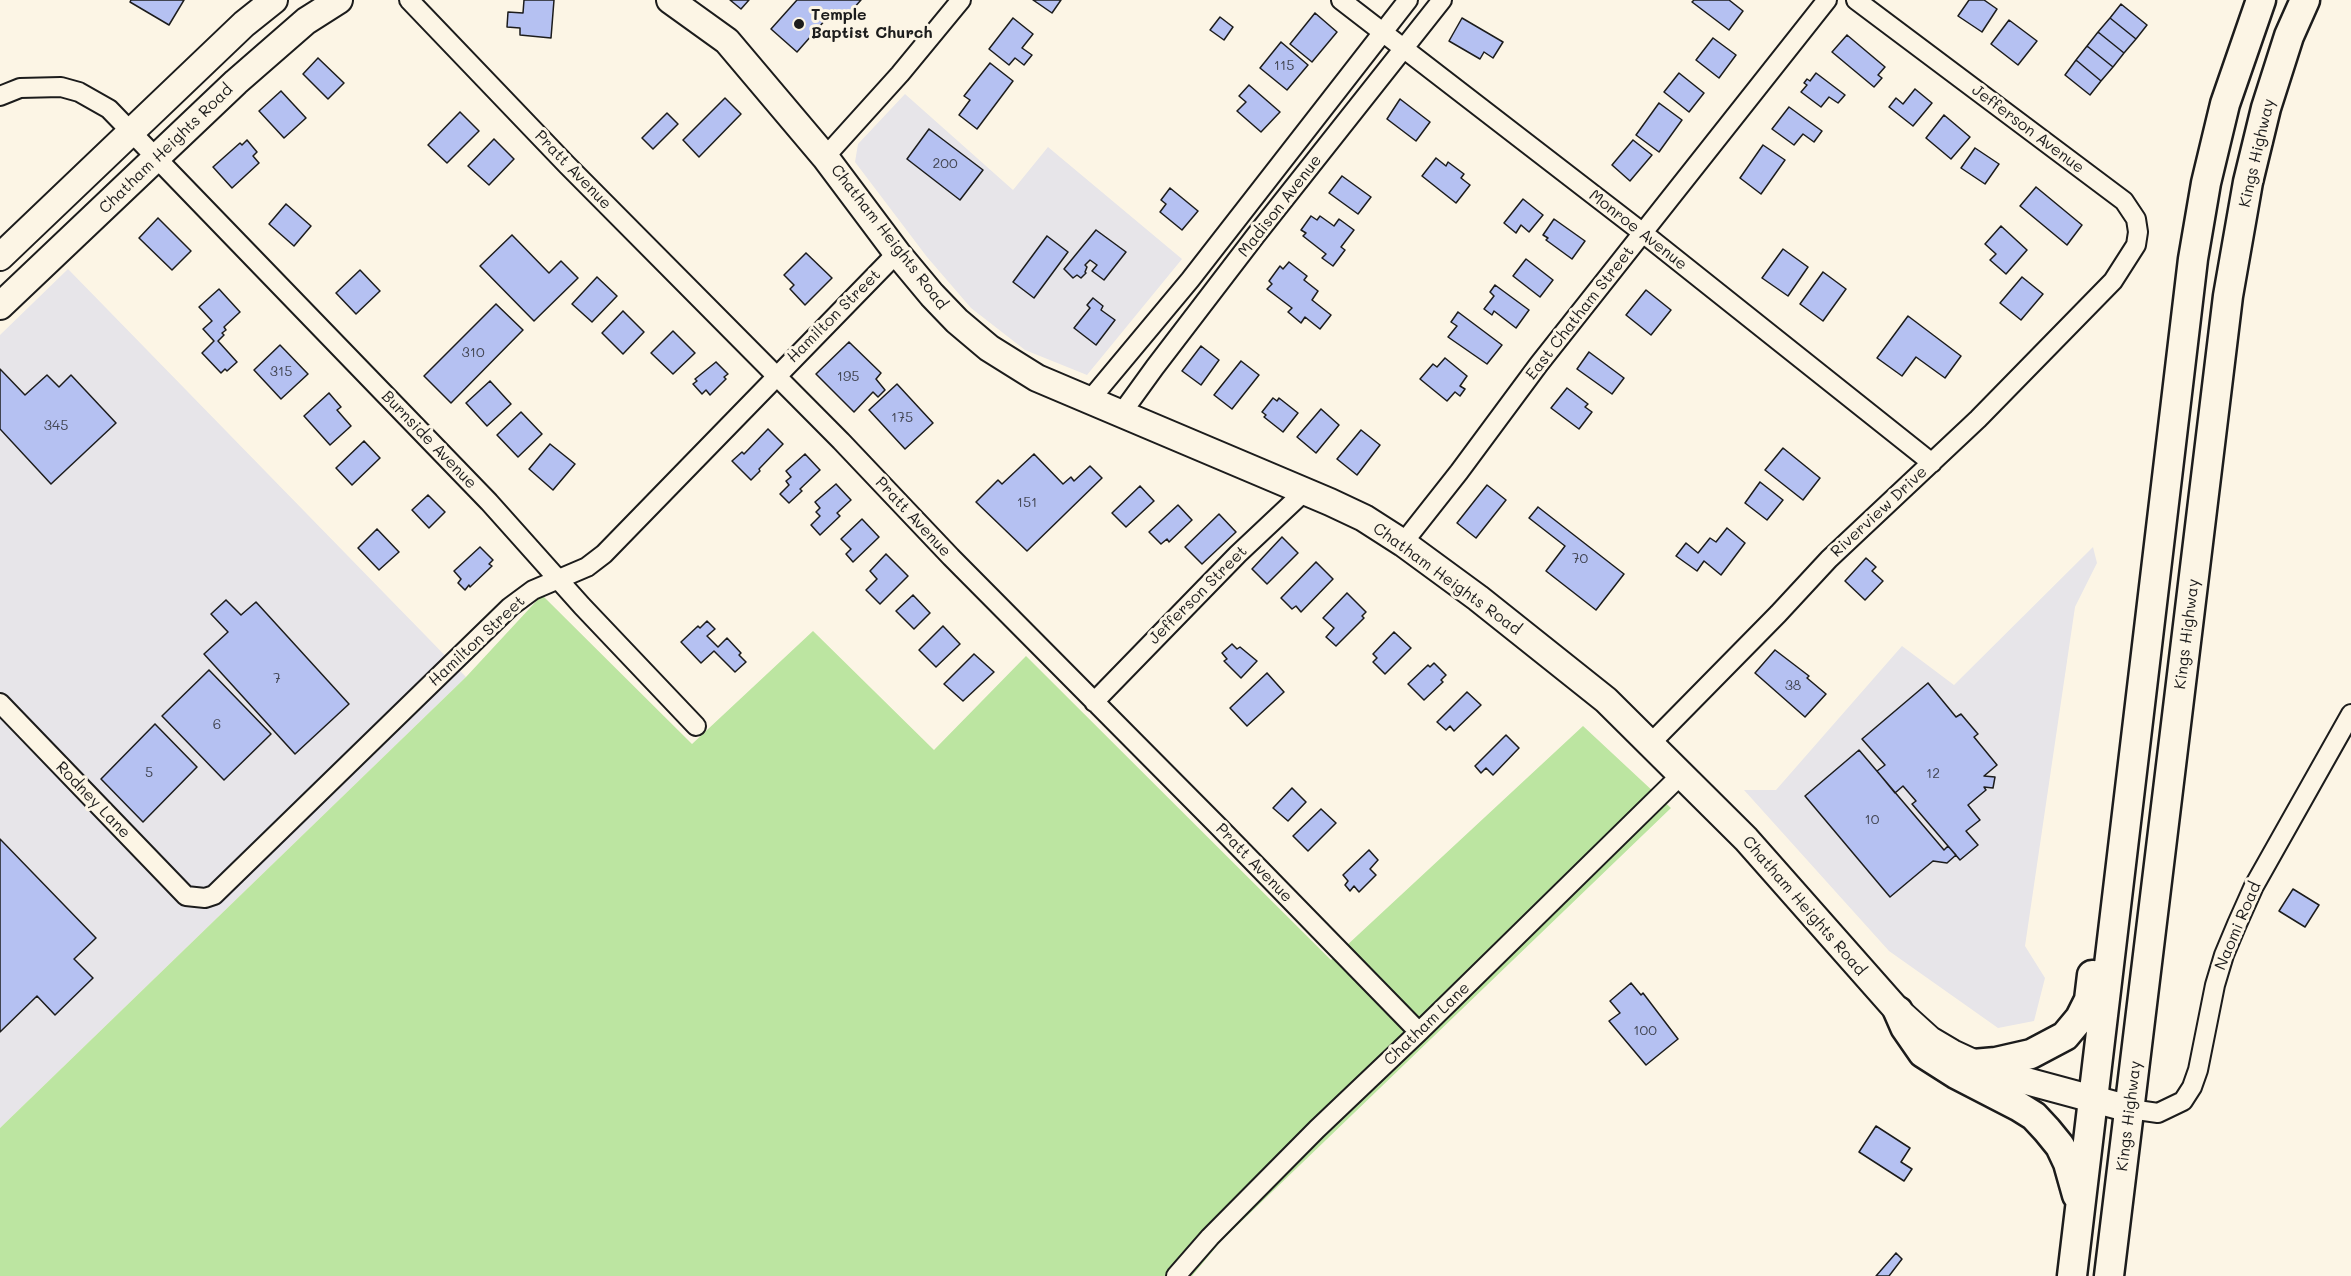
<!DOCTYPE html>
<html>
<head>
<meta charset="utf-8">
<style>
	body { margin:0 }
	canvas { display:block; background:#fcf5e5 }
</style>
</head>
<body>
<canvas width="2351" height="1276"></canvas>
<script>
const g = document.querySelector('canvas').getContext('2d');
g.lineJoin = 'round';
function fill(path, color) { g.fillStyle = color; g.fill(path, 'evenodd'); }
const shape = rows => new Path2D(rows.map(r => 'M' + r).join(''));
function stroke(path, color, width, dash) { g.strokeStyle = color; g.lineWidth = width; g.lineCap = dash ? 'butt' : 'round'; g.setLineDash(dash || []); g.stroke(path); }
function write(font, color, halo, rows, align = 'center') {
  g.font = font + ' Mali,sans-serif'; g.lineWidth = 6; g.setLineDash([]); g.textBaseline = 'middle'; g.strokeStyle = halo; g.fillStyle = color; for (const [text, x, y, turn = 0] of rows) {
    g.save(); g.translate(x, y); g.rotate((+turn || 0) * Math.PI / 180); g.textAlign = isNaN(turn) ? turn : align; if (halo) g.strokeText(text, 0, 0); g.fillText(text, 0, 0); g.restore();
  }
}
const built = shape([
	[905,94,1013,190,1048,147,1182,259,1087,375,1025,350,971,308,927,257,855,162,858,144],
	[68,269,466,677,0,1128,0,335],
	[2093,547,2097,563,2075,607,2025,946,2045,978,2034,1021,1998,1028,1889,951,1744,790,1776,790,1902,646,1954,685]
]);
const green = shape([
	[542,595,692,744,813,631,934,750,1026,656,1331,960,1583,726,1671,808,1221,1241,1192,1276,0,1276,0,1128,466,677]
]);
const building = shape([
	[131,0,184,0,169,25,130,2,131,0],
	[524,0,554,0,551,38,520,35,520,28,507,27,508,12,523,13,524,0],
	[730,0,749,0,741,9,730,0],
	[797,0,861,0,844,19,834,10,797,52,771,29,797,0],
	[1033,0,1061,0,1052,13,1033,0],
	[1694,0,1729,0,1743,11,1729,30,1692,2,1694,0],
	[1969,0,1984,0,1997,9,1982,32,1958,16,1969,0],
	[2121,4,2147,25,2136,39,2110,18,2121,4],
	[1315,13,1337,32,1312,62,1290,44,1315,13],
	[1220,17,1233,27,1224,40,1210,30,1220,17],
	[1013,18,1033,34,1022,48,1032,55,1024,65,1015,58,1009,65,989,49,1013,18],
	[1462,18,1503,42,1493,58,1484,52,1480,59,1449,41,1462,18],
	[2110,18,2136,39,2124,53,2098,32,2110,18],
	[2009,20,2037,41,2018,65,1991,44,2009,20],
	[2098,32,2124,53,2113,67,2087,46,2098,32],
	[1847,35,1885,67,1878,75,1882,78,1874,87,1832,52,1847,35],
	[1713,38,1736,55,1719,78,1696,60,1713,38],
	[1281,42,1308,65,1287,90,1260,68,1281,42],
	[2087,46,2113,67,2101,81,2076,60,2087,46],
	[318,58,344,83,328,99,303,74,318,58],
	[2076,60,2101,81,2090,95,2065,75,2076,60],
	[990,63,1013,81,977,129,959,115,970,100,964,96,990,63],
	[1679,73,1704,93,1689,112,1664,92,1679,73],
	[1816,73,1845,95,1838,103,1829,97,1821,107,1801,92,1807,85,1804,83,1807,79,1810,81,1816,73],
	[1249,85,1280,112,1261,132,1237,111,1246,102,1239,96,1249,85],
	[1915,89,1932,103,1913,126,1889,107,1896,98,1903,104,1915,89],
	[281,91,306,118,284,138,259,111,281,91],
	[725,98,741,114,699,157,683,140,725,98],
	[1400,99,1430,122,1416,141,1387,119,1400,99],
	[1659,103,1682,120,1659,152,1636,135,1659,103],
	[1789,107,1822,131,1814,142,1803,134,1794,145,1772,129,1789,107],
	[460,112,479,131,447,163,428,145,460,112],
	[667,113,678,124,653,149,642,138,667,113],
	[1944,115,1970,137,1951,159,1926,138,1944,115],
	[929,129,983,170,960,200,907,159,929,129],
	[494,139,514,159,489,185,468,166,494,139],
	[247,140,257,152,253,156,259,163,232,188,213,167,240,143,242,145,247,140],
	[1633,140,1652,155,1630,181,1612,165,1633,140],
	[1763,145,1785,160,1761,194,1740,178,1763,145],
	[1975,148,1999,164,1985,184,1961,168,1975,148],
	[1436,158,1446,166,1448,162,1464,174,1461,178,1470,185,1456,203,1422,176,1436,158],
	[1342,176,1371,197,1358,214,1329,193,1342,176],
	[2036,187,2082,225,2067,245,2020,206,2036,187],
	[1170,188,1198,211,1182,230,1160,212,1166,204,1161,200,1170,188],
	[1523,199,1543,215,1529,232,1521,225,1516,233,1504,223,1523,199],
	[286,204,311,226,294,246,269,224,286,204],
	[1311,216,1317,220,1320,216,1334,226,1339,219,1354,230,1341,247,1345,250,1333,266,1322,258,1326,254,1303,236,1306,233,1301,230,1311,216],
	[158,218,191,251,172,270,139,238,158,218],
	[1554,219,1585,241,1572,259,1546,240,1548,238,1543,235,1554,219],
	[2001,226,2027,250,2006,274,1990,260,1996,254,1985,244,2001,226],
	[1096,230,1126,252,1104,280,1092,271,1097,265,1090,260,1085,265,1087,267,1085,272,1086,273,1081,278,1077,275,1073,278,1064,269,1096,230],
	[512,235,549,273,561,261,578,278,534,321,480,266,512,235],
	[1047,236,1068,252,1034,298,1013,282,1047,236],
	[1783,249,1808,267,1788,296,1762,278,1783,249],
	[806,253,832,278,805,305,790,289,794,285,784,275,806,253],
	[1526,259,1553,280,1540,297,1513,276,1526,259],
	[1289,262,1307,276,1304,280,1318,291,1312,300,1331,315,1320,329,1305,317,1301,323,1288,312,1292,308,1267,289,1272,284,1269,281,1280,266,1283,269,1289,262],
	[360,270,380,291,356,314,336,293,360,270],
	[1823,272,1846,289,1823,321,1800,304,1823,272],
	[597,277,617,296,592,322,572,304,597,277],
	[2022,277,2043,294,2021,320,2000,303,2022,277],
	[1495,285,1529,310,1516,328,1494,311,1492,315,1484,309,1494,296,1490,292,1495,285],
	[219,289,240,312,224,327,226,330,222,333,224,335,218,341,237,362,227,371,225,369,221,373,202,353,214,341,203,329,212,321,199,307,219,289],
	[1646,290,1671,310,1651,335,1626,315,1646,290],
	[1093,298,1103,306,1101,310,1115,320,1096,345,1074,328,1090,308,1087,305,1093,298],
	[496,304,523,330,451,403,424,376,496,304],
	[623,311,644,332,623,354,602,333,623,311],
	[1458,312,1502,345,1487,364,1448,337,1457,326,1451,322,1458,312],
	[1908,316,1961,356,1945,378,1916,357,1902,376,1877,358,1908,316],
	[673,331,695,353,673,374,651,353,673,331],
	[849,342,881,373,876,379,885,390,878,397,873,392,854,412,816,374,849,342],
	[280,345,308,374,281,399,254,370,280,345],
	[1201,346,1219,360,1201,385,1182,371,1201,346],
	[1589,352,1624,378,1612,394,1577,369,1589,352],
	[1445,358,1467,376,1460,386,1465,389,1460,396,1455,392,1447,401,1420,379,1433,364,1437,367,1445,358],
	[1241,361,1259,375,1232,409,1214,395,1241,361],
	[716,362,728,374,724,377,726,379,710,395,706,390,702,394,693,384,697,381,695,379,716,362],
	[0,369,25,395,47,375,59,387,71,375,116,423,51,484,0,429,0,369],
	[490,381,511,404,487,426,466,403,490,381],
	[897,384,933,423,905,449,869,410,897,384],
	[1567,388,1588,404,1585,407,1592,412,1579,429,1551,408,1567,388],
	[329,393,341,407,337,410,351,426,330,445,304,416,329,393],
	[1273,398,1277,401,1279,398,1298,413,1283,432,1264,417,1266,415,1262,412,1273,398],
	[1321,409,1339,425,1316,453,1297,437,1321,409],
	[521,412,542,434,518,457,497,435,521,412],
	[768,429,783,444,759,469,760,471,751,480,732,461,742,452,744,454,768,429],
	[1361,430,1380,445,1357,475,1337,459,1361,430],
	[364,441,380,458,352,485,336,468,364,441],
	[550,444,575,464,553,490,529,469,550,444],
	[1783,448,1820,478,1803,500,1765,470,1783,448],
	[805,454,820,470,800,489,802,491,789,503,780,494,789,485,786,481,791,477,786,471,805,454],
	[1034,454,1063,484,1071,477,1074,481,1090,466,1102,478,1027,551,976,502,998,480,1002,484,1034,454],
	[1760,482,1783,500,1767,520,1745,503,1760,482],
	[836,484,851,500,837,513,840,516,820,535,811,525,820,516,816,512,820,508,815,502,836,484],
	[1487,485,1506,500,1476,538,1457,523,1487,485],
	[1140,486,1154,501,1126,527,1112,513,1140,486],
	[428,495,445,512,429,528,412,510,428,495],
	[1178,505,1192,520,1169,542,1167,539,1161,544,1149,532,1178,505],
	[1538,507,1624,574,1596,610,1546,571,1565,546,1529,518,1538,507],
	[1219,514,1236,532,1202,564,1185,547,1219,514],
	[862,519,879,537,853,562,846,554,851,549,841,539,862,519],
	[1727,528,1745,543,1721,575,1704,561,1697,571,1676,556,1686,543,1698,553,1710,538,1716,542,1727,528],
	[377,529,399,552,379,570,358,548,377,529],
	[1282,537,1298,553,1267,584,1252,569,1282,537],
	[480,547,493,560,489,564,492,566,470,587,469,585,465,590,458,583,461,579,454,571,480,547],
	[886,554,908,576,880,604,866,590,877,579,870,571,886,554],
	[1866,558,1876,567,1872,571,1883,581,1865,600,1845,581,1866,558],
	[1316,562,1333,579,1301,612,1296,606,1292,609,1281,598,1316,562],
	[1347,593,1366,612,1362,616,1364,618,1336,646,1326,637,1334,628,1323,618,1347,593],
	[913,595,930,613,914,629,896,611,913,595],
	[226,600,241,615,256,602,349,704,295,754,204,654,228,632,211,614,226,600],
	[707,621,715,629,707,636,718,647,727,638,741,653,739,655,746,662,735,672,714,651,701,663,681,642,698,626,700,628,707,621],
	[943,626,960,644,936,667,919,650,943,626],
	[1394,632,1411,648,1385,674,1373,662,1377,658,1373,654,1394,632],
	[1232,644,1237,649,1240,647,1257,661,1241,678,1224,661,1227,659,1222,653,1232,644],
	[1775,650,1809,676,1807,678,1826,694,1805,717,1755,673,1775,650],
	[974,654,994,672,963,701,944,684,974,654],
	[1434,663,1446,675,1441,680,1443,682,1424,700,1408,684,1428,665,1430,667,1434,663],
	[209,670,271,734,224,780,162,716,209,670],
	[1267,673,1284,692,1247,726,1230,708,1267,673],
	[1928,683,1956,717,1961,714,1966,720,1978,734,1974,737,1997,765,1984,776,1995,777,1993,788,1984,787,1986,790,1968,805,1980,820,1966,831,1978,845,1960,860,1912,804,1916,801,1903,786,1895,793,1877,771,1885,765,1862,739,1928,683],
	[1467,692,1481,705,1454,731,1450,726,1446,730,1437,722,1467,692],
	[155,724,197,767,143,822,101,779,155,724],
	[1506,735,1519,748,1493,775,1486,768,1481,773,1475,766,1506,735],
	[1859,750,1944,850,1948,846,1956,855,1947,863,1933,861,1890,897,1805,796,1859,750],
	[1292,788,1306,802,1288,821,1273,808,1292,788],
	[1321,809,1336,823,1308,851,1293,836,1321,809],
	[0,839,96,938,74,959,93,978,55,1015,37,996,0,1032,0,839],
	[1369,850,1378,860,1370,869,1376,875,1359,892,1354,886,1350,891,1345,885,1348,881,1343,875,1369,850],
	[2293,889,2319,905,2305,927,2279,911,2293,889],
	[1631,983,1641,995,1643,993,1678,1039,1646,1065,1609,1021,1620,1013,1610,1001,1631,983],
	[1876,1126,1910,1148,1901,1162,1912,1169,1904,1181,1859,1152,1876,1126],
	[1896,1253,1902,1259,1889,1276,1876,1276,1896,1253]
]);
const minor = shape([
	[409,0,567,165,841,441,951,557,1218,826,1419,1032],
	[1341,0,1643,233,1932,463],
	[0,96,20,88,61,87,79,92,109,109,489,502,582,606,696,726],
	[825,157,900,74,961,0],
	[1089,401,1190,280,1408,0],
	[1121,414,1155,367,1256,235,1442,0],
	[1403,543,1459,472,1539,364,1827,0],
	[1094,702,1238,554,1305,491],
	[0,703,186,896,205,898,214,895,510,607,533,590,587,567,604,554,897,253],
	[1651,743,1778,614,1829,559,1978,419,2113,281,2136,245,2138,232,2136,219,2124,201,1856,0],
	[2130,1109,2158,1113,2183,1101,2192,1087,2198,1070,2215,985,2224,955,2237,924,2254,886,2351,714],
	[1176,1276,1210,1237,1317,1129,1419,1032,1681,775]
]);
const secondary = shape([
	[670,0,727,41,825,157,897,253,932,295,957,321,989,348,1037,378,1330,502,1364,518,1403,543,1478,598,1606,700,1746,839,1898,1011,1930,1040,1952,1053,1993,1072,2130,1109],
	[0,257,244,24,274,0],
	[0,306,236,82,306,21,339,0]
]);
const primary = shape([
	[1898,1011,1905,1027,1923,1053,1956,1074,2018,1106,2034,1116,2047,1130,2060,1146,2068,1163,2077,1195],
	[1973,1064,1996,1062,2031,1054,2065,1036,2080,1018,2089,1000,2092,975],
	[2072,1276,2193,259,2206,183,2225,104,2261,0],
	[2109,1276,2228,296,2248,182,2266,108,2289,36,2305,0]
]);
const markers = [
	[799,24,6,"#1c1c1c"]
];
const numberNames = [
	["115",1284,66],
	["200",945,164],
	["310",473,353],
	["315",281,372],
	["195",848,377],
	["175",902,418],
	["345",56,426],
	["151",1027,503],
	["70",1580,559],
	["7",277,679],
	["38",1793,686],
	["6",217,725],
	["5",149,773],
	["12",1933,774],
	["10",1872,820],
	["100",1645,1031]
];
const poiNames = [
	["Temple",811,15],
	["Baptist Church",811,33]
];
const streetNames = [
	["Jefferson Avenue",2028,129,37],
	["Chatham Heights Road",166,149,-44],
	["Kings Highway",2257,153,-77],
	["Pratt Avenue",573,170,46],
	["Madison Avenue",1280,206,-52],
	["Monroe Avenue",1638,230,38],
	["Chatham Heights Road",889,237,52],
	["East Chatham Street",1580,313,-52],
	["Hamilton Street",834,316,-45],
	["Burnside Avenue",429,440,46],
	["Riverview Drive",1879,512,-43],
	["Pratt Avenue",913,517,47],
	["Chatham Heights Road",1447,579,36],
	["Jefferson Street",1198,595,-45],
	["Kings Highway",2187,634,-83],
	["Hamilton Street",477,641,-43],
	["Rodney Lane",93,800,46],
	["Pratt Avenue",1254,863,46],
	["Chatham Heights Road",1804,906,49],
	["Naomi Road",2238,926,-67],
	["Chatham Lane",1427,1024,-44],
	["Kings Highway",2129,1116,-83]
];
fill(built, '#e7e5e9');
fill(green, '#bce5a1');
fill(building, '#b5c1f2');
stroke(building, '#1c1c1c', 1.5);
stroke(minor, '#1c1c1c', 22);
stroke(secondary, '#1c1c1c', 30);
stroke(primary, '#1c1c1c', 33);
stroke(minor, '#fcf5e5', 18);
stroke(secondary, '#fcf5e5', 26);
stroke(primary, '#fcf5e5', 28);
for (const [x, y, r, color] of markers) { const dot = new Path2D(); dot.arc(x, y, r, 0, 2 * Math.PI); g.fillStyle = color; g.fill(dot); stroke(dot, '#fcf5e5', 2); }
write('14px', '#424552', null, numberNames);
write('bold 16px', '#1c1c1c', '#fcf5e5', poiNames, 'left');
write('16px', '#1c1c1c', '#fcf5e5', streetNames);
</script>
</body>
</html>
